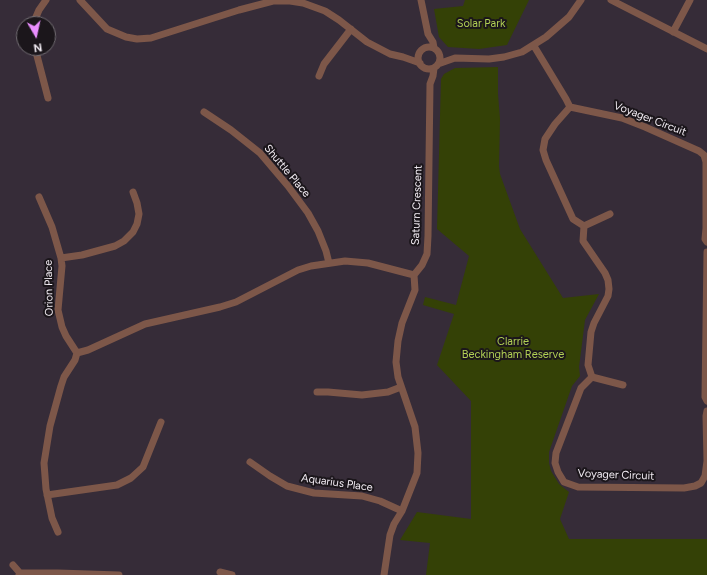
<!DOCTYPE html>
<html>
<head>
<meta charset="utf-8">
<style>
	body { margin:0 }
	#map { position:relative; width:707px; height:575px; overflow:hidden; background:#362c38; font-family:Figtree,sans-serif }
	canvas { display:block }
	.north { position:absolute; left:16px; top:16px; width:40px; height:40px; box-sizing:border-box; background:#1b161b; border:1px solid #716c72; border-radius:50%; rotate:171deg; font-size:11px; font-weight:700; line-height:16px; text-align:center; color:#f3edf4 }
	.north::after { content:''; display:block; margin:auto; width:14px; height:18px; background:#e98efe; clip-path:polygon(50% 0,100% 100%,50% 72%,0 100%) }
</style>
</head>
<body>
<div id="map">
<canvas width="707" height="575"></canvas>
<div class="north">N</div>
</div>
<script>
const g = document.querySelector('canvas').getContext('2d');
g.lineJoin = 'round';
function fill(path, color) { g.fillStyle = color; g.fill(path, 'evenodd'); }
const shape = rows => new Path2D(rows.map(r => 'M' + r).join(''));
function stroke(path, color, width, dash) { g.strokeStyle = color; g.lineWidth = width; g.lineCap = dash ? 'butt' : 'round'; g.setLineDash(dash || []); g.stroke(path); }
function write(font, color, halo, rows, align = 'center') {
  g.font = font + ' Figtree,sans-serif'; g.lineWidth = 4; g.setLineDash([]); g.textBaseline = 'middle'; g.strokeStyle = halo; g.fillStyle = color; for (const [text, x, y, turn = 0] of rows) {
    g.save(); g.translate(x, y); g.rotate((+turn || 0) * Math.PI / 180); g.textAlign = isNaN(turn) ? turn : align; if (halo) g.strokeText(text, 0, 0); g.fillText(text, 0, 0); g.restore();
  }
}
const green = shape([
	[465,0,529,0,507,45,479,49,448,47,439,37,434,9,463,6],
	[498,67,498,94,500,119,499,166,500,174,520,229,563,298,599,294,585,320,579,367,580,376,572,386,549,452,549,463,551,471,559,484,569,492,560,519,569,539,707,539,707,575,426,575,430,543,400,540,417,512,471,519,471,401,437,365,454,314,423,305,425,297,456,305,469,256,437,229,441,79,444,74,455,68]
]);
const minor = shape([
	[80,0,107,29,126,37,137,39,151,38,239,10,273,1,290,1,303,3,325,11,339,20,367,42,390,54,403,57,420,63],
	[421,0,428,34,433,42,434,48],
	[611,0,707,49],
	[33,24,39,10,46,0],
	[673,32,690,0],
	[534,46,566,99,570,107],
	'418 58a11 11 0 1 1 22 0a11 11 0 1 1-22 0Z',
	[35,48,48,98],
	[438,64,455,58,489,59,504,57,522,52,546,37,569,17,581,0],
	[319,76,324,64,351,29],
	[570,107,555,124,545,139,543,150,546,160,573,219,584,226,583,241,605,273,608,280,609,289,608,296,594,323,591,332,588,365,592,377,581,388,556,453,555,463,558,472,564,482,578,487,684,488,695,486,701,483,705,476,707,461,706,416,707,411],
	[570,107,622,118,645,127,699,151,704,155,706,162,706,228,705,239,707,242],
	[204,112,231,130,260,153,288,186,308,213,318,231,326,251,329,263],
	[39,197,52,227,61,258,62,266,58,310,62,327,66,336,77,353],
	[584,226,610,214],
	[707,252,705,397,707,401],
	[61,258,82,255,115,246,124,241,133,232,137,224,139,214,137,203,133,192],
	[592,377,623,385],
	[317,392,328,392,362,395,388,392,401,387],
	[250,462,270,476,287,486,314,493,362,496,380,501,402,511],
	[47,495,117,485,131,478,143,467,161,422],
	[58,532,52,518,46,489,44,463,50,426,61,386,64,377,75,360,77,353,88,350,145,324,220,307,236,302,298,270,311,266,345,261,368,263,414,275],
	[13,565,20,573,19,575],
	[220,572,232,575],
	[20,573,58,573],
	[58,575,58,573,119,575],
	[384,575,390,535,394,524,402,511,417,473,418,453,415,427,398,377,396,362,398,341,402,323,415,290,414,275,422,265,427,254,428,236,430,84,433,76,434,68]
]);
const parkNames = [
	["Solar Park",481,24],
	["Clarrie",513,342],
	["Beckingham Reserve",513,355]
];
const streetNames = [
	["Voyager Circuit",650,119,21],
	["Shuttle Place",287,171,50],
	["Saturn Crescent",417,205,-88],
	["Orion Place",49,288,-91],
	["Voyager Circuit",616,475,2],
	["Aquarius Place",337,483,8]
];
fill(green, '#344106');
stroke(minor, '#7d5749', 7);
write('11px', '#b1cf54', '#1b161b', parkNames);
write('11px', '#f3edf4', '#1b161b', streetNames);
</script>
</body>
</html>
